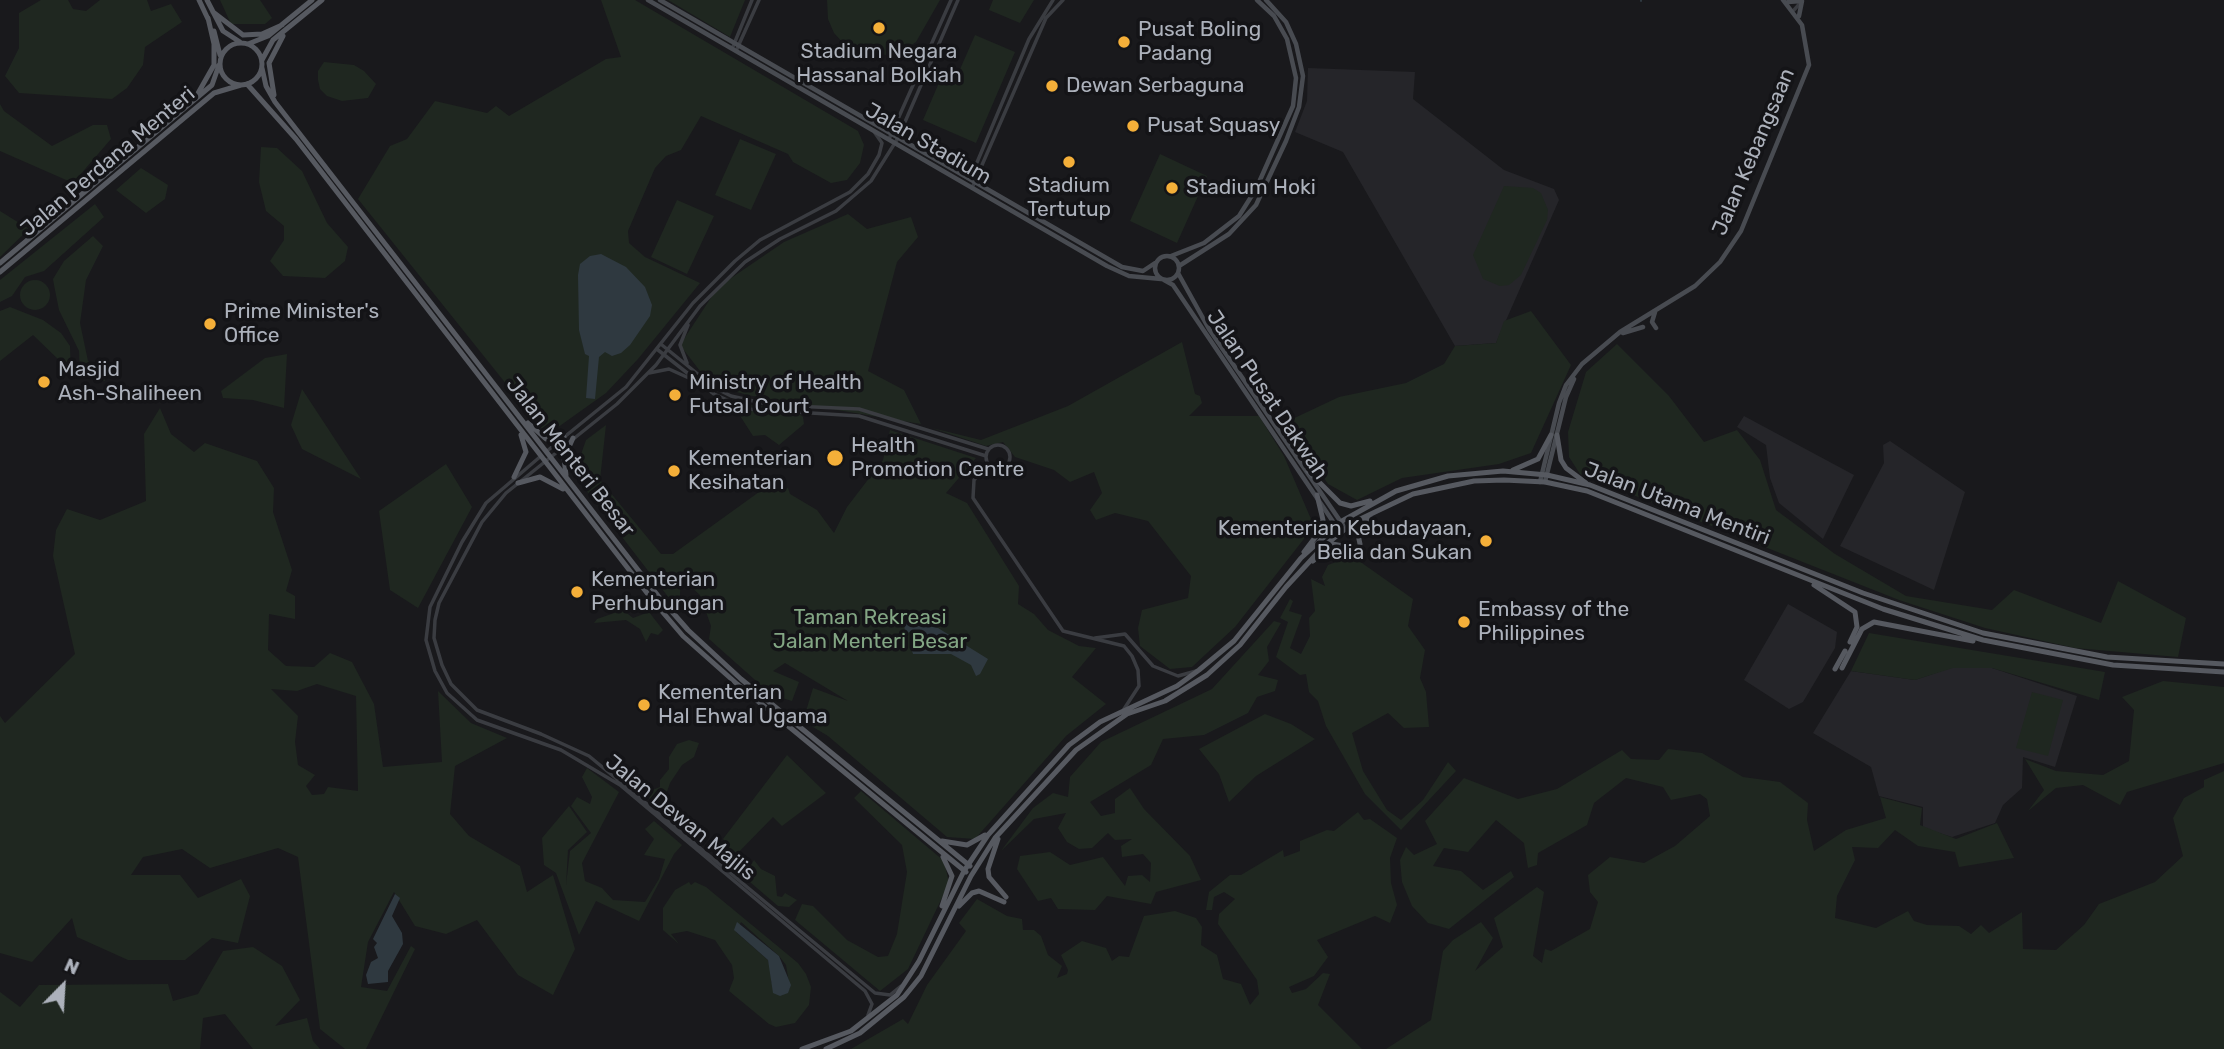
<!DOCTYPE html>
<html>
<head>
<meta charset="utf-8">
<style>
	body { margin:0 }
	#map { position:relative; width:2224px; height:1049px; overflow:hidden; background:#19191c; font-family:Rubik,sans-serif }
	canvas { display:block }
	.north { position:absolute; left:28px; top:951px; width:70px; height:70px; -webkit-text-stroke:5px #141417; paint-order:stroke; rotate:24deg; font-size:19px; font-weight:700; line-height:28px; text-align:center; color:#acb1bb }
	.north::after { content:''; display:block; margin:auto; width:24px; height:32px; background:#acb1bb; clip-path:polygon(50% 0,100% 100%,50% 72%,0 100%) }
</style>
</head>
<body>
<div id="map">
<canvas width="2224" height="1049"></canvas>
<div class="north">N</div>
</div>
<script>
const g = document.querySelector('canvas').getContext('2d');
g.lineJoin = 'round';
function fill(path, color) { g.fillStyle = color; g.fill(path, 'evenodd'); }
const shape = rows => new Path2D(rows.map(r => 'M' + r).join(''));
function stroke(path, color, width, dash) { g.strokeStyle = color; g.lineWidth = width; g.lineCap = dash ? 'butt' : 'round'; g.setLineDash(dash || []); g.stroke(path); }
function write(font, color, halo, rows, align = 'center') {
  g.font = font + ' Rubik,sans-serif'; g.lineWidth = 7; g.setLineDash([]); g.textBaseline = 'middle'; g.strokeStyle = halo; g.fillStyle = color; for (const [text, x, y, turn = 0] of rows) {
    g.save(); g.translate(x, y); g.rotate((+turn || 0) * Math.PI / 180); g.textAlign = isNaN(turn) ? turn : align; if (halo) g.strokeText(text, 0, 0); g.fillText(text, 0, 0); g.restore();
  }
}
const built = shape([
	[1308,68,1415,72,1413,99,1504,170,1554,189,1559,200,1496,343,1455,346,1343,152,1295,132,1307,101],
	[1744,416,1854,475,1823,539,1779,503,1770,478,1766,445,1737,427],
	[1890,441,1965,492,1934,590,1840,546,1884,463,1883,445],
	[1788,604,1837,632,1835,648,1803,702,1789,709,1744,680],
	[1953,667,1992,668,2077,696,2055,767,2023,757,2022,788,2003,805,1995,823,1952,837,1923,828,1923,807,1879,796,1871,767,1813,733,1851,671,1915,680]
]);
const green = shape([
	[41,0,68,0,73,9,86,11,100,0,147,0,151,11,171,4,182,22,145,47,143,65,127,88,112,99,19,93,5,76,19,48,19,13],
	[220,0,260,0,272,18,265,24,231,24],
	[601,0,635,0,858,131,864,145,860,163,847,180,831,183,793,162,788,154,701,116,681,150,666,156,655,168,628,231,629,243,645,257,700,283,638,359,606,393,547,435,358,199,390,146,407,139,435,101,487,113,496,106,509,116,606,59,621,57],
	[668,0,745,0,730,37],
	[827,0,940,0,916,42,903,51,875,57,859,54,845,45,834,33,828,19],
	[993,0,1034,0,1020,23,989,10],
	[975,35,1015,52,976,143,923,120,941,78,954,83],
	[324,62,354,65,364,71,376,84,368,98,342,101,327,96,320,89,318,80,318,71],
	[0,104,4,111,52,146,93,125,107,125,111,139,73,183,0,151],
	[740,139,776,154,751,210,715,195],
	[261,147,277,148,302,171,327,223,348,247,345,261,325,278,283,276,270,261,284,240,284,226,266,211,259,182],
	[1160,154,1207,176,1177,243,1130,221],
	[141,168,168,185,165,199,146,213,116,190],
	[1504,186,1533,188,1541,193,1548,210,1547,220,1521,275,1509,285,1500,286,1483,279,1473,255],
	[677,200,714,216,687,274,651,257],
	[95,204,104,217,44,271,25,277,12,296,0,302,0,280],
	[0,211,29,229,0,257],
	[848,214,867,229,911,217,918,237,897,262,868,371,904,390,921,424,747,395,710,384,680,345,718,287,784,242],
	[93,236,103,246,86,280,80,323,88,361,97,368,105,368,105,381,80,374,79,351,59,310,54,285,53,279,64,261],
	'20 295a15 15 0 1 1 30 0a15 15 0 1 1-30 0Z',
	[10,307,43,320,61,333,70,346,71,372,63,370,60,361,33,335,0,361,0,311],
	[1531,311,1571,365,1531,453,1499,464,1402,478,1357,500,1328,484,1286,422,1339,397,1406,383,1444,364,1455,346,1496,343,1504,321],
	[1182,342,1195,394,1200,396,1202,403,1189,416,1259,416,1284,456,1314,526,1235,627,1192,667,1170,669,1140,646,1138,628,1142,610,1188,598,1191,576,1148,521,1115,513,1096,520,1090,510,1102,493,1094,472,1070,482,1054,470,1015,457,1003,442,986,446,932,428,981,440,1068,406],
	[1617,344,1669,396,1704,442,1737,430,1760,460,1776,510,1835,554,1906,596,1992,610,2014,590,2101,623,2118,581,2186,618,2178,657,2075,648,1985,628,1899,600,1580,474,1569,457,1568,432,1586,372],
	[287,354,284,408,253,400,223,398,221,391,265,358],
	[302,389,361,479,302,449,291,425],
	[743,404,794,409,803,417,804,424,779,445,765,435,753,436,735,408],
	[160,408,171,434,194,452,205,443,257,461,274,488,273,512,292,570,286,591,295,596,295,619,269,614,268,650,286,666,314,667,330,653,352,662,374,704,383,767,442,762,438,691,471,723,507,738,455,766,450,814,469,836,520,866,527,892,553,875,575,949,553,995,518,975,477,920,446,934,415,926,394,892,368,942,361,987,387,991,411,946,415,949,366,1049,345,1049,320,1029,298,857,278,848,210,868,182,849,143,857,131,875,180,875,198,898,241,879,250,896,238,943,212,938,185,960,128,960,77,937,72,918,32,962,0,953,0,716,5,723,75,654,53,556,56,530,67,509,100,520,146,501,144,434],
	[317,684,356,696,358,791,328,787,324,794,312,795,306,786,315,775,298,765,295,742,298,716,271,689,297,691],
	[606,425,600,480,661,554,673,554,759,492,788,488,790,494,817,510,834,533,847,507,883,460,890,430,976,458,946,493,967,503,1019,586,1018,604,1034,614,1048,630,1079,646,1096,648,1072,677,1106,704,1066,736,975,839,947,837,828,736,803,721,813,688,848,701,785,663,773,671,799,682,792,701,772,695,709,639,711,626,700,595,681,578,679,611,569,468,579,460,586,440],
	[446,464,472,507,418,608,390,590,379,511],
	[1352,556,1413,599,1408,626,1425,650,1420,678,1426,692,1429,727,1404,728,1388,713,1352,733,1363,771,1387,810,1401,820,1423,800,1448,762,1456,771,1401,830,1365,794,1326,726,1318,701,1309,692,1306,674,1300,675,1276,657,1288,622,1280,618,1290,599,1293,601,1289,611,1302,615,1290,648,1301,654,1310,636,1309,618,1315,611,1311,579,1325,586,1322,577,1328,565],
	[623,610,633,618,649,612,663,630,658,635,651,633,646,642,640,629,626,620,594,623,597,619],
	[1274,621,1281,623,1267,647,1269,661,1258,675,1278,680,1275,691,1257,697,1248,713,1204,735,1163,739,1151,765,1090,802,1101,816,1115,813,1115,799,1130,788,1144,809,1190,856,1201,880,1156,892,1151,904,1107,896,1095,910,1058,909,1051,898,1038,901,1017,869,1020,856,1050,852,1070,865,1103,857,1125,886,1128,876,1142,875,1150,882,1151,863,1143,854,1122,857,1121,846,1132,839,1115,840,1108,833,1092,848,1079,849,1067,842,1058,828,1066,813,1034,819,1001,851,1033,808,1053,793,1068,797,1070,777,1101,742,1212,689],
	[1869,633,2105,672,2099,700,1992,668,1953,668,1915,680,1851,671],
	[2163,681,2224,687,2224,763,2127,792,2120,805,2083,785,2056,788,2028,811,2044,790,2025,759,2056,771,2103,775,2129,761,2134,710,2122,697],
	[2032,692,2063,700,2048,756,2016,748],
	[1265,714,1291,724,1315,739,1256,776,1229,802,1219,774,1199,749],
	[689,740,699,743,694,757,682,765,670,783,662,806,656,807,645,793,660,787,660,780,669,769,669,757,677,744],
	[1668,749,1702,753,1743,777,1780,782,1808,803,1807,820,1814,851,1846,830,1886,818,1880,797,1922,808,1920,825,1956,839,1997,823,2014,858,1959,867,1955,852,1918,846,1895,830,1878,848,1852,847,1855,860,1837,896,1835,918,1876,928,1908,911,1914,921,1927,925,1959,926,1971,934,1981,925,1989,933,2022,912,2023,949,2056,950,2084,925,2099,904,2155,882,2183,856,2173,818,2184,798,2204,787,2204,780,2224,771,2224,1049,1386,1049,1431,1020,1443,951,1453,940,1481,922,1493,938,1475,971,1503,947,1494,918,1537,887,1544,892,1533,956,1542,963,1545,949,1551,951,1590,929,1598,902,1590,892,1588,875,1610,857,1644,863,1675,846,1710,816,1707,799,1700,794,1671,800,1663,787,1626,778,1594,803,1587,825,1538,853,1537,865,1528,868,1524,843,1496,820,1468,852,1444,848,1433,866,1461,871,1483,890,1511,871,1514,877,1449,929,1428,923,1412,906,1402,882,1400,860,1406,847,1414,855,1437,844,1425,821,1464,778,1518,799,1557,789,1622,750,1631,759,1659,760],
	[787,755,826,793,782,826,773,817,731,860,723,852,728,845,723,839],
	[587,768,619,792,582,863,585,881,602,888,613,900,645,902,659,879,665,859,644,855,654,839,645,829,654,821,682,845,674,854,639,921,596,901,579,935,556,873,544,865,542,838,569,806,587,832,568,850,566,885,570,851,591,833,571,806,577,797,590,804,592,797,582,777],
	[861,791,944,861,949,883,908,969,880,991,795,920,802,904,813,906,847,940,878,957,888,956,897,934,907,872,902,845,854,798],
	[1358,812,1364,820,1370,819,1397,838,1390,858,1391,883,1397,905,1390,923,1375,916,1317,940,1328,957,1314,976,1289,987,1292,993,1306,989,1323,973,1330,974,1318,1005,1362,1049,851,1049,903,1019,908,1024,927,985,966,931,959,923,977,899,1007,916,1022,919,1023,930,1034,930,1041,936,1048,955,1062,966,1057,978,1067,974,1068,970,1061,955,1082,941,1106,948,1112,961,1119,956,1129,957,1144,916,1175,911,1196,918,1202,927,1201,945,1217,955,1223,979,1241,984,1250,1005,1259,994,1257,980,1218,924,1219,914,1235,899,1224,892,1214,897,1212,910,1206,910,1209,892,1230,875,1241,875,1283,850,1284,857,1300,851,1300,841,1327,830,1334,831],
	[754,860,761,869,775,876,777,896,782,897,785,893,797,900,789,907,778,906,737,871,743,865,751,865],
	[689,882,691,885,695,882,706,887,798,963,806,974,811,987,809,1005,795,1023,776,1027,769,1024,729,991,734,978,732,965,715,940,687,931,671,934,679,944,663,930,663,908,675,890],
	[741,922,779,956,786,965,790,989,771,982,773,977,768,960,736,932],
	[253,947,282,966,300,1000,275,1026,307,1018,313,1041,320,1049,253,1049,225,1014,203,1018,200,1049,0,1049,0,992,20,1007,39,985,168,984,173,1001,198,994,223,951]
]);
const water = shape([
	[601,254,626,267,645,287,652,305,650,316,630,345,621,353,612,356,605,352,599,357,595,399,586,398,589,356,585,354,579,330,578,275,580,264,590,256],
	[904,620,938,628,988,659,980,674,976,676,971,665,951,654,913,654,911,648,919,636,914,630,905,634],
	[395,894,400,898,392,916,402,933,403,944,388,971,388,982,368,984,366,975,371,962,378,958,374,947,377,943,373,939],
	[737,922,779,956,791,985,788,993,780,996,773,993,768,960,734,930]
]);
const stream = shape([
	[1641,1,1641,0]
]);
const tertiary = shape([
	[1794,10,1802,1],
	[732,49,752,0],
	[736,51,759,0],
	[889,139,951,0],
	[970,179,1029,39,1053,0],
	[972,188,1046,18,1063,0],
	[662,345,715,388,731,396,771,405,859,409,988,449],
	[658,350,714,394,747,409,859,416,986,456],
	[687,363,680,345,688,325],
	[649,373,669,369,691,379],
	'986 457a12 12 0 1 1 24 0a12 12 0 1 1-24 0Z',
	[547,451,626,387,693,303,735,261,760,240,850,192,868,174,879,155,882,143,875,133],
	[541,456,486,503,462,542,430,607,426,640,435,671,447,693,477,720,561,750,620,785,865,991,872,1004,868,1015],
	[989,465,974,480,973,498,1063,631,1124,646,1132,656,1138,670,1139,686,1124,709],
	[1095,638,1125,634,1153,666,1178,676,1196,671],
	[901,986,890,995,875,993,589,756,541,734,477,710,451,684,442,665,434,638,435,620,439,603,482,522,506,493,617,404,656,365,700,306,745,262,780,239,836,211,871,181,898,138,958,0]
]);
const secondary = shape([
	[648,0,1107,266,1129,276,1161,279],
	[660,0,1122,267,1143,271,1155,263],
	[1788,2,1802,1,1799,16],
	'1155 268a12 12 0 1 1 24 0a12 12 0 1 1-24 0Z',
	[1171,256,1204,243,1239,216,1256,189,1293,106,1296,78,1287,39,1274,16,1257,0],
	[1179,266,1229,234,1256,205,1286,141,1299,107,1303,76,1296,44,1286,22,1266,0],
	[1178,273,1209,329,1345,528],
	[1164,280,1173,285,1340,532],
	[1655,312,1652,322,1656,328],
	[1623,333,1643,327],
	[1540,482,1559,403,1566,385,1582,364,1620,332,1695,286,1720,262,1741,231,1809,65,1802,25,1783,0],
	[1545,482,1566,397,1574,379]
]);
const primary = shape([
	[199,0,208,19],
	[207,0,223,31,240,42],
	[213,12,243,35,262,34,282,25],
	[214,31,220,55],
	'220 64a21 21 0 1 1 42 0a21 21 0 1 1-42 0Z',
	[248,44,268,36,312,0],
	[262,60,273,40,322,0],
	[262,68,266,86,275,102,659,597,688,630,741,679,970,866],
	[247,84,296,139,654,602,683,636,737,684,966,872],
	[197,95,214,65,214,44,208,18],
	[274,95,269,63,283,36],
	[0,263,212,85,219,65],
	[0,272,214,93,241,85],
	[528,423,546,439,564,437],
	[1557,435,1561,460,1566,468,1586,483],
	[1513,470,1538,459,1551,435],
	[1308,471,1340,503,1351,506,1370,501],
	[566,475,564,458,573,438],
	[514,477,526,452,521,435],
	[518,483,540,477,563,489],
	[1360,544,1357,530,1370,517],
	[1304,552,1320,531,1323,520,1317,495],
	[1313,561,1332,544,1355,548],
	[1814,585,1855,612,1857,627,1850,642],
	[1842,668,1862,629,1874,622,1973,641],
	[1835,669,1845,651],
	[998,839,988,869,989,877,1006,897],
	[942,841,967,845,985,835],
	[942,906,952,876,943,857],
	[959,906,972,893,979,891,1004,902],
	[802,1049,851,1031,897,995,919,961,964,871,988,835,1069,745,1100,722,1177,686,1199,670,1234,641,1301,558,1342,521,1396,491,1448,476,1503,471,1547,475,1590,485,1863,593,1983,633,2107,657,2224,664],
	[826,1049,860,1033,904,997,921,976,971,876,995,838,1076,750,1127,714,1165,701,1207,675,1240,645,1286,587,1324,546,1354,522,1413,494,1474,481,1504,480,1545,482,1587,491,1883,609,1983,640,2113,665,2224,672]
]);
const markers = [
	[879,28,7,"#f4af39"],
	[1124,42,7,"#f4af39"],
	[1052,86,7,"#f4af39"],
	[1133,126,7,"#f4af39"],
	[1069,162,7,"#f4af39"],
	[1172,188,7,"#f4af39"],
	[210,324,7,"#f4af39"],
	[44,382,7,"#f4af39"],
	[675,395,7,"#f4af39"],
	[835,458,9,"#f4af39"],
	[674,471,7,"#f4af39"],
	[1486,541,7,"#f4af39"],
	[577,592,7,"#f4af39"],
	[1464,622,7,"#f4af39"],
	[644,705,7,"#f4af39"]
];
const poiNames = [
	["Pusat Boling",1138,30],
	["Padang",1138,54],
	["Stadium Negara",879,52,"center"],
	["Hassanal Bolkiah",879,76,"center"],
	["Dewan Serbaguna",1066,86],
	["Pusat Squasy",1147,126],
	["Stadium",1069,186,"center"],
	["Tertutup",1069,210,"center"],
	["Stadium Hoki",1186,188],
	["Prime Minister's",224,312],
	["Office",224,336],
	["Masjid",58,370],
	["Ash-Shaliheen",58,394],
	["Ministry of Health",689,383],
	["Futsal Court",689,407],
	["Health",851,446],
	["Promotion Centre",851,470],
	["Kementerian",688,459],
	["Kesihatan",688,483],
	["Kementerian Kebudayaan,",1472,529,"right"],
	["Belia dan Sukan",1472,553,"right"],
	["Kementerian",591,580],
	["Perhubungan",591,604],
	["Embassy of the",1478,610],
	["Philippines",1478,634],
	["Kementerian",658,693],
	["Hal Ehwal Ugama",658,717]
];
const streetNames = [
	["Jalan Stadium",928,144,30],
	["Jalan Kebangsaan",1754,152,-67],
	["Jalan Perdana Menteri",108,162,-40],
	["Jalan Pusat Dakwah",1267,395,56],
	["Jalan Menteri Besar",570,457,52],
	["Jalan Utama Mentiri",1677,504,21],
	["Jalan Dewan Majlis",680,818,39]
];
const parkNames = [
	["Taman Rekreasi",870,618],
	["Jalan Menteri Besar",870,642]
];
fill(built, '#252529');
fill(green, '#1f2720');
fill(water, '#2f3940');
stroke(stream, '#2f3940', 2);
stroke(tertiary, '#3a3c41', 3.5);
stroke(secondary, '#484b51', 4.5);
stroke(primary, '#565960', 5);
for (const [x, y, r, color] of markers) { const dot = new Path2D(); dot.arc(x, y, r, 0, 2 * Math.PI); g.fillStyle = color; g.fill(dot); stroke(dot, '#141417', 2.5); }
write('21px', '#acb1bb', '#141417', poiNames, 'left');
write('21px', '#acb1bb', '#141417', streetNames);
write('21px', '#83a684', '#141417', parkNames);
</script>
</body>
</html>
